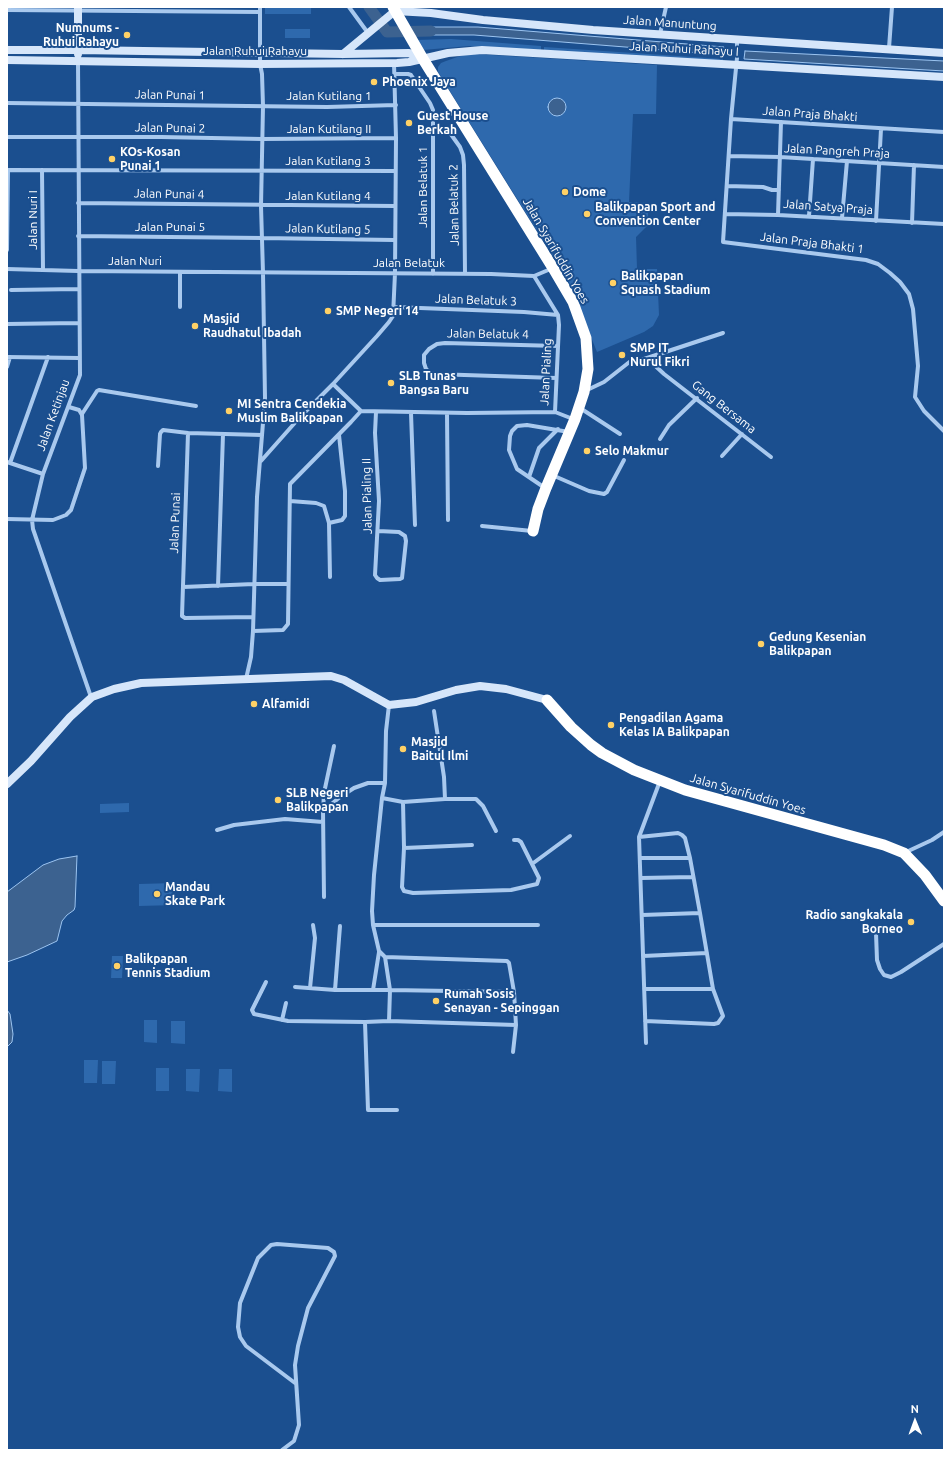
<!DOCTYPE html>
<html>
<head>
<meta charset="utf-8">
<style>
	body { margin:0 }
	#map { position:relative; width:951px; height:1457px; overflow:hidden; background:#1b4f8f; font-family:Ubuntu,sans-serif }
	canvas { display:block }
	.frame { position:absolute; inset:0; border:8px solid #fff; pointer-events:none }
	.north { position:absolute; left:895px; top:1401px; width:40px; height:40px; -webkit-text-stroke:3px #1b4f8f; paint-order:stroke; rotate:359deg; font-size:11px; font-weight:700; line-height:16px; text-align:center; color:#fff }
	.north::after { content:''; display:block; margin:auto; width:14px; height:18px; background:#fff; clip-path:polygon(50% 0,100% 100%,50% 72%,0 100%) }
</style>
</head>
<body>
<div id="map">
<canvas width="951" height="1457"></canvas>
<div class="frame"></div>
<div class="north">N</div>
</div>
<script>
const g = document.querySelector('canvas').getContext('2d');
g.lineJoin = 'round';
function fill(path, color) { g.fillStyle = color; g.fill(path, 'evenodd'); }
const shape = rows => new Path2D(rows.map(r => 'M' + r).join(''));
function stroke(path, color, width, dash) { g.strokeStyle = color; g.lineWidth = width; g.lineCap = dash ? 'butt' : 'round'; g.setLineDash(dash || []); g.stroke(path); }
function write(font, color, halo, rows, align = 'center') {
  g.font = font + ' Ubuntu,sans-serif'; g.lineWidth = 4; g.setLineDash([]); g.textBaseline = 'middle'; g.strokeStyle = halo; g.fillStyle = color; for (const [text, x, y, turn = 0] of rows) {
    g.save(); g.translate(x, y); g.rotate((+turn || 0) * Math.PI / 180); g.textAlign = isNaN(turn) ? turn : align; if (halo) g.strokeText(text, 0, 0); g.fillText(text, 0, 0); g.restore();
  }
}
const green = shape([
	[265,7,311,7,311,14,265,14],
	[285,29,310,29,310,38,285,38],
	[451,39,541,46,541,52,469,46,423,50,415,40],
	[544,47,723,59,723,63,544,52],
	[475,54,657,65,656,114,633,114,629,202,648,203,648,225,636,237,637,269,657,269,659,315,653,326,644,332,597,352,569,282,438,72,438,67,441,63,446,61,463,55],
	[129,803,129,812,100,813,100,804],
	[175,883,176,905,139,906,139,884],
	[112,956,123,956,122,978,111,978],
	[144,1020,157,1020,157,1043,144,1042],
	[171,1021,185,1021,185,1044,171,1043],
	[84,1060,98,1060,97,1083,84,1083],
	[102,1061,116,1061,115,1084,102,1084],
	[156,1068,169,1068,169,1091,156,1091],
	[186,1069,200,1069,199,1092,186,1091],
	[219,1069,232,1069,232,1092,218,1091]
]);
const water = shape([
	[431,27,478,27,724,47,726,50,726,55,474,35,430,35,431,27],
	[745,51,944,61,944,71,744,59,745,51],
	'548 107a9 9 0 1 1 18 0a9 9 0 1 1-18 0Z',
	[77,856,75,907,74,910,67,915,62,921,57,941,27,955,7,962,7,892,43,865,59,859,77,856],
	[7,1010,10,1014,13,1034,12,1042,7,1047,7,1010]
]);
const river = shape([
	[369,7,387,32,431,31]
]);
const street = shape([
	[349,7,368,33],
	[7,10,260,12],
	[660,34,666,7],
	[737,40,737,58,731,119,944,132],
	[889,48,892,7],
	[78,61,80,375,43,474,32,520,33,529,91,697],
	[395,74,408,74,411,75,430,103,433,110,433,274],
	[7,103,327,107,396,105],
	[731,119,723,242,866,260,878,264,890,273,900,282,909,294,913,309,918,366,915,397,924,411,944,431],
	[781,122,778,215,944,224],
	[433,128,450,133,460,147,463,155,464,165,465,273],
	[7,137,161,137,262,139,396,138],
	[729,156,780,157,944,167],
	[7,170,395,171],
	[42,170,43,270],
	[727,186,763,187,772,190,779,190],
	[78,203,395,206],
	[725,214,778,215],
	[809,216,813,159],
	[842,218,847,161],
	[876,221,881,129],
	[912,223,914,165],
	[78,236,262,238,394,240],
	[7,250,8,170],
	[7,269,78,271,491,274,534,276,553,268],
	[11,290,78,289],
	[180,307,180,272],
	[394,307,524,312,558,315],
	[7,324,78,323],
	[7,357,79,358],
	[644,359,723,333],
	[7,367,10,357],
	[556,378,434,374,430,373,426,369,424,363,424,355,429,349,437,344,445,343,558,346],
	[333,384,361,411,467,413,555,412,559,325,558,315,534,276],
	[585,391,604,382,632,360,644,359,650,361,664,374,771,457],
	[580,408,620,434],
	[376,412,375,433,379,501,375,575,377,578,380,580,400,579,402,578,406,541,405,536,399,532,378,531],
	[555,412,573,419],
	[411,413,415,525],
	[447,413,448,520],
	[82,414,97,391,99,390,196,406],
	[660,439,669,425,697,398],
	[722,456,742,434],
	[261,461,300,417,333,384,377,336,389,322,393,316,395,273,396,138,394,63],
	[7,462,43,474],
	[10,463,48,357],
	[158,466,160,434,161,432,163,430,188,433],
	[552,475,589,491,604,494,607,492,624,460],
	[529,477,539,448,558,429],
	[545,488,517,469,509,450,510,436,512,431,517,426,527,425,569,432],
	[290,501,316,503,324,506,329,523,330,577],
	[7,519,53,520,66,515,71,510,85,468,82,415,79,410,69,407],
	[329,523,342,520,345,516,345,491,339,435],
	[482,526,532,531],
	[218,586,223,434],
	[183,587,254,584,288,584],
	[253,617,185,618,182,616,188,433,262,435],
	[253,631,283,630,288,624,290,484,351,422,361,411],
	[246,679,251,657,253,631,257,497,265,398,263,273,261,206,263,106,262,74,260,64,260,7],
	[389,705,386,731,385,783,382,798,374,875,372,911,373,925,379,951,385,957,390,990,389,1021],
	[434,711,444,777,445,799],
	[382,798,403,802],
	[323,811,324,793,334,746],
	[217,830,234,825,285,819,323,822],
	[496,831,483,806,476,799,445,799,403,802,404,848,402,887,404,891,413,893,511,890,537,884,539,878,521,842,518,840,514,840],
	[639,837,678,833,682,835,685,838,690,858,700,913,642,915],
	[404,848,472,845],
	[904,853,932,840,944,832],
	[640,858,690,858],
	[532,864,570,836],
	[641,878,693,877],
	[324,897,323,811,340,797,354,788,368,783,385,783],
	[373,925,538,925],
	[876,933,877,960,880,969,884,975,891,977,901,972,944,944],
	[643,956,707,953],
	[385,957,507,961,509,963,514,992,516,1025],
	[266,982,252,1010,254,1014,288,1021,365,1022,389,1021,516,1025,513,1052],
	[295,987,335,990,390,990,514,992],
	[310,988,315,938,313,925],
	[644,989,713,989,700,913],
	[335,990,340,926],
	[373,990,379,952],
	[282,1020,286,1003],
	[645,1021,714,1024,718,1023,723,1016,713,989],
	[365,1022,368,1110,397,1110],
	[646,1043,639,837,660,781],
	[282,1450,294,1441,299,1425,295,1365,298,1346,308,1308,335,1256,334,1252,328,1248,277,1244,271,1245,258,1258,240,1303,238,1327,240,1337,246,1346,295,1383]
]);
const secondary = shape([
	[7,50,78,50,343,54,409,53,423,59],
	[78,54,78,7],
	[343,54,395,11,431,13,483,20,593,30,944,53],
	[7,60,260,64,397,63,409,62,448,53,482,50,944,77],
	[7,784,31,761,70,717,92,697,114,689,141,683,331,676,344,680,389,705,416,702,456,690,480,686,506,689,547,700]
]);
const highway = shape([
	[393,7,423,59,553,268,573,302,586,338,588,369,584,392,575,419,546,488,538,509,533,531],
	[547,700,571,727,591,745,602,753,634,770,685,790,884,845,904,853,925,875,944,901]
]);
const markers = [
	[127,35,4,"#ffd166"],
	[374,82,4,"#ffd166"],
	[409,123,4,"#ffd166"],
	[112,159,4,"#ffd166"],
	[565,192,4,"#ffd166"],
	[587,214,4,"#ffd166"],
	[613,283,4,"#ffd166"],
	[328,311,4,"#ffd166"],
	[195,326,4,"#ffd166"],
	[622,355,4,"#ffd166"],
	[391,383,4,"#ffd166"],
	[229,411,4,"#ffd166"],
	[587,451,4,"#ffd166"],
	[761,644,4,"#ffd166"],
	[254,704,4,"#ffd166"],
	[611,725,4,"#ffd166"],
	[403,749,4,"#ffd166"],
	[278,800,4,"#ffd166"],
	[157,894,4,"#ffd166"],
	[911,922,4,"#ffd166"],
	[117,966,4,"#ffd166"],
	[436,1001,4,"#ffd166"]
];
const streetNames = [
	["Jalan Manuntung",670,23,4],
	["Jalan Ruhui Rahayu I",684,49,3],
	["Jalan Ruhui Rahayu",255,51],
	["Jalan Punai 1",170,95,1],
	["Jalan Kutilang 1",329,96],
	["Jalan Praja Bhakti",810,114,4],
	["Jalan Punai 2",170,128,1],
	["Jalan Kutilang II",329,129],
	["Jalan Pangreh Praja",837,151,3],
	["Jalan Kutilang 3",328,161],
	["Jalan Belatuk 1",423,187,-90],
	["Jalan Punai 4",169,194,1],
	["Jalan Kutilang 4",328,196],
	["Jalan Belatuk 2",454,205,-91],
	["Jalan Satya Praja",828,207,4],
	["Jalan Nuri I",33,220,-90],
	["Jalan Punai 5",170,227],
	["Jalan Kutilang 5",328,229,1],
	["Jalan Praja Bhakti 1",812,243,7],
	["Jalan Syarifuddin Yoes",556,251,60],
	["Jalan Nuri",135,261],
	["Jalan Belatuk",409,263],
	["Jalan Belatuk 3",476,300,2],
	["Jalan Belatuk 4",488,334,1],
	["Jalan Pialing",546,372,-87],
	["Gang Bersama",724,407,38],
	["Jalan Ketinjau",53,415,-70],
	["Jalan Pialing II",367,496,-91],
	["Jalan Punai",175,523,-88],
	["Jalan Syarifuddin Yoes",748,794,16]
];
const poiNames = [
	["Numnums -",119,28,"right"],
	["Ruhui Rahayu",119,42,"right"],
	["Phoenix Jaya",382,82],
	["Guest House",417,116],
	["Berkah",417,130],
	["KOs-Kosan",120,152],
	["Punai 1",120,166],
	["Dome",573,192],
	["Balikpapan Sport and",595,207],
	["Convention Center",595,221],
	["Balikpapan",621,276],
	["Squash Stadium",621,290],
	["SMP Negeri 14",336,311],
	["Masjid",203,319],
	["Raudhatul Ibadah",203,333],
	["SMP IT",630,348],
	["Nurul Fikri",630,362],
	["SLB Tunas",399,376],
	["Bangsa Baru",399,390],
	["MI Sentra Cendekia",237,404],
	["Muslim Balikpapan",237,418],
	["Selo Makmur",595,451],
	["Gedung Kesenian",769,637],
	["Balikpapan",769,651],
	["Alfamidi",262,704],
	["Pengadilan Agama",619,718],
	["Kelas IA Balikpapan",619,732],
	["Masjid",411,742],
	["Baitul Ilmi",411,756],
	["SLB Negeri",286,793],
	["Balikpapan",286,807],
	["Mandau",165,887],
	["Skate Park",165,901],
	["Radio sangkakala",903,915,"right"],
	["Borneo",903,929,"right"],
	["Balikpapan",125,959],
	["Tennis Stadium",125,973],
	["Rumah Sosis",444,994],
	["Senayan - Sepinggan",444,1008]
];
fill(green, '#2e69ad');
fill(water, '#3c6290');
stroke(water, '#9cc4f0', 1);
stroke(river, '#3c6290', 11);
stroke(street, '#a9c9ee', 4);
stroke(secondary, '#d6e6fa', 8);
stroke(highway, '#fff', 11);
for (const [x, y, r, color] of markers) { const dot = new Path2D(); dot.arc(x, y, r, 0, 2 * Math.PI); g.fillStyle = color; g.fill(dot); stroke(dot, '#1b4f8f', 1.5); }
write('12px', '#fff', '#1b4f8f', streetNames);
write('bold 12px', '#fff', '#1b4f8f', poiNames, 'left');
</script>
</body>
</html>
